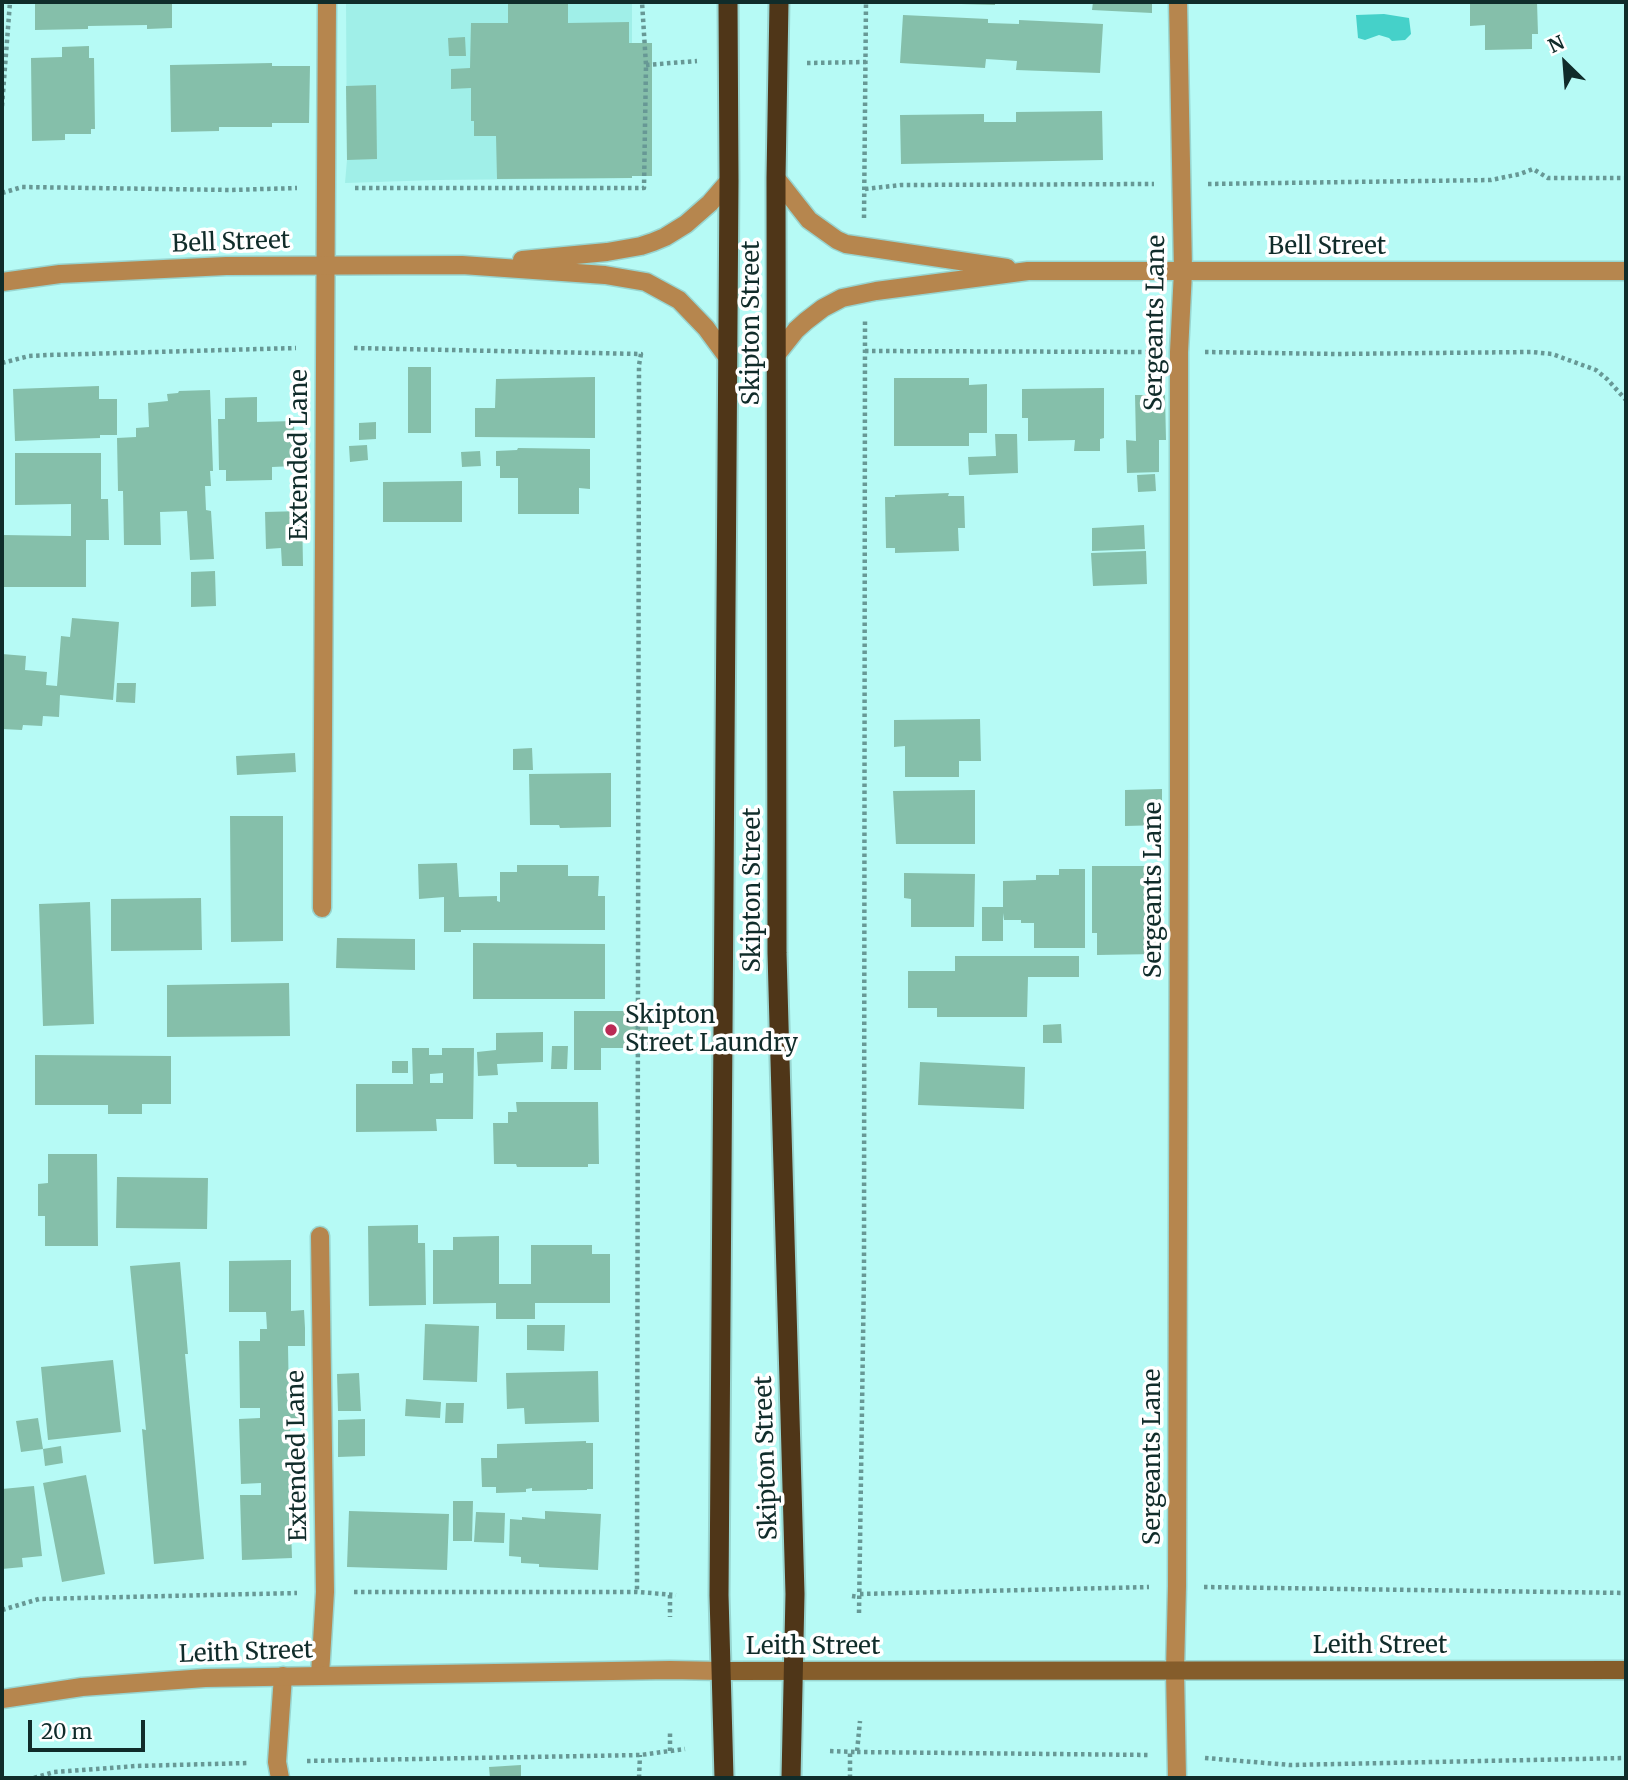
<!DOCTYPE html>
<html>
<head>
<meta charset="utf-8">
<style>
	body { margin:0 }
	#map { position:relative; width:1628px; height:1780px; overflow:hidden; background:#b6faf5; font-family:Merriweather,serif }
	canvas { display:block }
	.frame { position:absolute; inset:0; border:4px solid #102c2a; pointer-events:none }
	.north { position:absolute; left:1530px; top:28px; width:70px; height:70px; -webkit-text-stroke:5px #fff; paint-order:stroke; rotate:335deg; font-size:19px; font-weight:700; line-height:28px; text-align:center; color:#102c2a }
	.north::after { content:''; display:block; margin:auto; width:24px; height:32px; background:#102c2a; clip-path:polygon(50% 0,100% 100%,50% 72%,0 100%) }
	.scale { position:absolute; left:28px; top:1720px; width:117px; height:32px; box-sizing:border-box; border:4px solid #102c2a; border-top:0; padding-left:9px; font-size:21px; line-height:24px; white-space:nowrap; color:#102c2a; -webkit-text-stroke:5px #fff; paint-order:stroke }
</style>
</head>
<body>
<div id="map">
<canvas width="1628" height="1780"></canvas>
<div class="frame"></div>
<div class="north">N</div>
<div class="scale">20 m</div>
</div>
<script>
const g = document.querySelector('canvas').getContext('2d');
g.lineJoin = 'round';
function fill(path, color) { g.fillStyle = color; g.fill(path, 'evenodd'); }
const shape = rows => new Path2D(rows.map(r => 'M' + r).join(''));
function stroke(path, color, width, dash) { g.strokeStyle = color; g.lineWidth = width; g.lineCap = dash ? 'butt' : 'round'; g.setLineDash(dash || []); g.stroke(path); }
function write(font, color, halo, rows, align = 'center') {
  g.font = font + ' Merriweather,serif'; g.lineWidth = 7; g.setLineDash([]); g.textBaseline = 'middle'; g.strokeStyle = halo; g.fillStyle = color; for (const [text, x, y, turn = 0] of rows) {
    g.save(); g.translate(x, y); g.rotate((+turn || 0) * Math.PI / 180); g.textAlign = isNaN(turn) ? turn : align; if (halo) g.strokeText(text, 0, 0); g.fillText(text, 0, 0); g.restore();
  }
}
const built = shape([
	[346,2,632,2,632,178,438,180,345,183,347,160]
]);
const water = shape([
	[1384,14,1409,18,1411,34,1405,40,1392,41,1389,38,1379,35,1365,40,1358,38,1356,15]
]);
const building = shape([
	[35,2,172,2,172,28,147,29,147,25,88,26,88,29,35,30],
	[508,2,568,2,568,23,629,22,629,43,652,43,652,176,632,176,632,178,497,179,496,136,474,136,474,121,471,121,471,88,451,89,451,69,470,68,471,23,508,23],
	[961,2,995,2,995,5,961,4],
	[1093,2,1152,2,1152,13,1092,10],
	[1470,2,1537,2,1538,34,1532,34,1532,49,1485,50,1485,25,1470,26],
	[903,15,988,19,988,23,1019,24,1019,20,1103,24,1100,73,1016,70,1017,61,986,59,985,68,900,63],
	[465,37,466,56,449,56,448,38],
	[89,46,89,58,94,58,95,129,91,129,91,134,65,134,65,140,32,141,31,58,62,57,62,47],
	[272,63,272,66,310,66,309,123,272,123,272,127,219,127,219,131,171,132,170,65],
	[376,85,377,159,347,160,346,86],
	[1102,111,1103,160,901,164,900,115,984,114,984,122,1016,122,1016,112],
	[408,367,431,367,431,433,408,433],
	[595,377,595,438,475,437,475,408,495,408,496,379],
	[894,378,969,378,969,385,987,384,987,433,969,433,969,446,894,446],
	[99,386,99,399,117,399,117,435,100,435,100,438,15,441,13,389],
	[1104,388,1104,438,1100,439,1100,451,1074,451,1075,440,1028,441,1028,418,1022,418,1022,389],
	[210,390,213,471,210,471,211,486,205,486,206,510,211,511,214,559,190,560,187,511,160,512,161,545,124,545,123,491,118,491,117,438,136,437,136,428,149,427,148,403,168,401,167,394,178,393,179,391],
	[1135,395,1165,395,1166,440,1159,440,1159,472,1127,473,1126,440,1136,441],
	[257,397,257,422,294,421,295,466,272,467,272,480,226,481,226,470,219,470,218,419,225,419,225,398],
	[376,422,376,439,359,440,359,423],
	[995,434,1017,434,1018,473,969,475,968,457,996,456],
	[367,445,368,460,350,462,349,446],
	[518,448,590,449,590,489,579,488,579,514,518,514,518,478,500,478,500,466,496,466,496,451,517,450],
	[480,451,481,466,462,467,461,452],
	[15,453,101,453,101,499,108,499,109,540,86,540,86,587,2,587,2,535,71,536,71,504,15,505],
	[1155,474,1156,491,1138,492,1137,475],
	[462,481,462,522,383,522,383,482],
	[949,493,948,496,964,496,965,528,958,528,959,551,895,553,895,548,886,548,885,497,895,497,895,495],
	[302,511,303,566,282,566,281,548,266,549,265,512],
	[1144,525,1145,549,1092,551,1092,528],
	[1146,551,1147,584,1093,586,1091,553],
	[215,571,216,606,191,607,191,572],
	[72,618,119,622,113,700,60,695,59,717,43,716,42,726,23,725,22,730,2,729,2,654,26,656,25,670,47,672,46,685,57,686,61,636,70,637],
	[117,683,136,683,135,703,116,702],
	[980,719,981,761,959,761,959,777,905,777,905,746,894,747,894,720],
	[532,748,533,770,513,770,513,749],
	[295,753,296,772,237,775,236,756],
	[611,773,611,827,560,828,559,825,530,825,529,774],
	[1162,789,1162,825,1125,826,1125,790],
	[975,790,975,844,896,844,893,791],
	[230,816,283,816,283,941,231,942],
	[457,863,459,897,497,896,497,901,500,902,500,872,517,872,517,865,568,865,568,876,599,876,598,896,605,896,605,930,461,930,461,932,444,932,444,897,419,899,418,864],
	[1092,866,1151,866,1152,919,1157,919,1157,954,1097,955,1097,933,1092,933],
	[1059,869,1085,869,1085,948,1034,948,1034,923,1021,923,1021,920,1004,920,1003,913,1003,941,982,941,982,907,1003,907,1003,881,1036,880,1036,875,1059,875],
	[904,873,975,874,974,927,911,927,911,899,904,898],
	[201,898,202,950,111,951,111,899],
	[90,902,94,1024,43,1026,39,904],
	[337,938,415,939,415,970,336,968],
	[473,943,605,944,605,999,473,999],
	[955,956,1079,956,1079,977,1028,977,1027,1017,937,1017,937,1008,908,1008,908,971,955,971],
	[289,983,290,1036,167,1037,167,985],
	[574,1011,648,1011,648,1048,601,1048,601,1070,574,1070],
	[1061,1024,1062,1043,1043,1043,1043,1025],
	[543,1032,543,1062,497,1064,498,1075,478,1076,477,1052,496,1050,496,1033],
	[552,1046,568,1046,567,1069,551,1069],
	[412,1048,429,1048,429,1055,442,1055,442,1048,474,1048,473,1119,436,1119,437,1131,356,1132,356,1084,413,1084],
	[443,1073,443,1083,430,1083,430,1074],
	[35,1055,171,1056,171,1104,142,1104,142,1114,108,1114,108,1105,35,1105],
	[392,1061,408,1061,408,1073,392,1073],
	[920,1062,1025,1067,1024,1109,918,1105],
	[516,1102,598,1102,599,1164,588,1164,588,1167,517,1167,516,1164,494,1164,493,1123,508,1123,508,1112,517,1112],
	[48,1154,97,1154,98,1246,45,1246,45,1216,38,1216,38,1184,48,1183],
	[117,1177,208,1178,207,1229,116,1228],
	[418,1225,418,1243,425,1243,426,1305,369,1306,368,1226],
	[499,1236,499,1284,531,1284,531,1245,592,1245,592,1254,610,1254,610,1303,535,1303,535,1319,496,1319,496,1303,433,1304,433,1250,453,1250,453,1237],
	[291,1260,291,1311,304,1310,305,1328,305,1346,288,1346,289,1402,298,1402,299,1423,290,1423,291,1478,299,1477,300,1498,290,1499,292,1558,242,1560,240,1495,261,1495,261,1483,241,1484,239,1419,260,1418,260,1408,240,1408,239,1341,260,1341,260,1329,267,1329,266,1312,229,1312,229,1261],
	[180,1262,188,1354,185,1354,204,1559,154,1564,142,1429,146,1430,130,1266],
	[425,1324,479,1326,477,1382,423,1380],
	[527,1325,565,1325,564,1351,527,1350],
	[113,1360,121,1432,48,1440,41,1367],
	[598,1371,599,1422,525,1424,524,1408,507,1409,506,1373],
	[359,1373,361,1411,338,1411,337,1374],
	[406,1399,441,1402,440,1418,405,1416],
	[446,1403,464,1403,463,1423,445,1423],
	[38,1418,43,1449,61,1446,63,1463,45,1466,43,1449,21,1452,16,1421],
	[365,1419,365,1456,338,1457,338,1420],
	[586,1441,586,1443,593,1443,593,1489,587,1489,587,1490,532,1491,532,1488,526,1489,526,1492,496,1493,496,1487,482,1487,481,1458,497,1458,497,1444],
	[86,1475,105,1574,62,1582,43,1483],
	[34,1486,42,1556,22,1558,23,1567,2,1569,2,1489],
	[453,1501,473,1501,472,1541,453,1541],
	[349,1511,449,1514,447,1570,347,1567],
	[545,1511,601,1514,598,1570,539,1567,539,1564,521,1563,521,1557,509,1556,510,1519,522,1520,522,1517,545,1519],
	[476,1512,505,1513,504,1543,474,1542],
	[521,1765,521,1778,490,1778,489,1767]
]);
const path = shape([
	[807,63,866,62],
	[646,65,697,61],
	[2,106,10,2],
	[1208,184,1491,180,1520,174,1533,169,1548,178,1626,178],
	[355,188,644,188,646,65,642,2],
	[865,189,901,185,1154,184],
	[2,193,22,187,231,190,297,188],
	[864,218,866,2],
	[354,348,641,354,639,365,637,1592],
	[865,351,1151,352],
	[1205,352,1336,354,1531,352,1552,354,1596,370,1607,379,1626,400],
	[2,363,29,356,49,355,296,348],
	[1204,1587,1626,1593],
	[354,1592,637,1592,676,1595],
	[860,1594,1149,1587],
	[670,1595,670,1617],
	[852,1596,859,1597],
	[2,1610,39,1599,297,1593],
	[859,1613,864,1273,865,321],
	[670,1751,670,1732],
	[830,1751,857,1752,860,1721],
	[857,1752,1151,1755],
	[1205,1758,1290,1765,1626,1758],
	[307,1761,640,1755,685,1749],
	[34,1778,54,1772,136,1766,249,1763],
	[639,1778,640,1755],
	[850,1778,850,1752]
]);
const service = shape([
	[322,908,327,2],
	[320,1236,325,1592,320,1675],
	[280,1778,277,1762,283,1676],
	[1177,1778,1175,1671,1177,1586,1179,834,1179,352,1183,271,1178,2]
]);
const minor = shape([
	[776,178,809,220,837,240,846,244,1007,268],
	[522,260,607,252,641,246,653,242,665,237,686,224,710,203,729,181],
	[2,282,60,274,226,266,462,265,605,275,646,282,679,300,706,328,728,358],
	[777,354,796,330,806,321,823,308,842,298,876,291,1028,271,1626,271],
	[2,1699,82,1687,205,1678,670,1670,721,1671]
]);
const secondary = shape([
	[721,1671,1626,1670]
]);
const trunk = shape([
	[779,2,776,178,777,953,795,1594,791,1778],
	[724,1778,719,1595,729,181,728,2]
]);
const markers = [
	[611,1030,7,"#ba2a54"]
];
const streetNames = [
	["Bell Street",231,243,-2],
	["Bell Street",1327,247],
	["Skipton Street",752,323,-90],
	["Sergeants Lane",1156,323,-89],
	["Extended Lane",300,455,-90],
	["Skipton Street",753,890,-90],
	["Sergeants Lane",1154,890,-90],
	["Extended Lane",298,1456,-91],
	["Sergeants Lane",1153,1457,-90],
	["Skipton Street",767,1458,-92],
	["Leith Street",1380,1646],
	["Leith Street",813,1647],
	["Leith Street",246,1653,-2]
];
const poiNames = [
	["Skipton",625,1016],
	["Street Laundry",625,1044]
];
fill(built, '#a0efe8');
fill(water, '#45d1c9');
fill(building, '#85bfaa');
stroke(service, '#98d5d0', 21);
stroke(minor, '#98d5d0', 21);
stroke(secondary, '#98d5d0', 21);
stroke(trunk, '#98d5d0', 23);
stroke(path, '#679895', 4.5, [3.5, 3.5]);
stroke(service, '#b6864e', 18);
stroke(minor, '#b6864e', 18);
stroke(secondary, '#855d2b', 18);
stroke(trunk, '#4f3618', 19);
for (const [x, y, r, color] of markers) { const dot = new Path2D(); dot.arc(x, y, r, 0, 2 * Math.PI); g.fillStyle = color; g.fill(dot); stroke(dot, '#fff', 2.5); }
write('24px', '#102c2a', '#fff', streetNames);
write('24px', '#102c2a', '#fff', poiNames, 'left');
</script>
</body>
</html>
